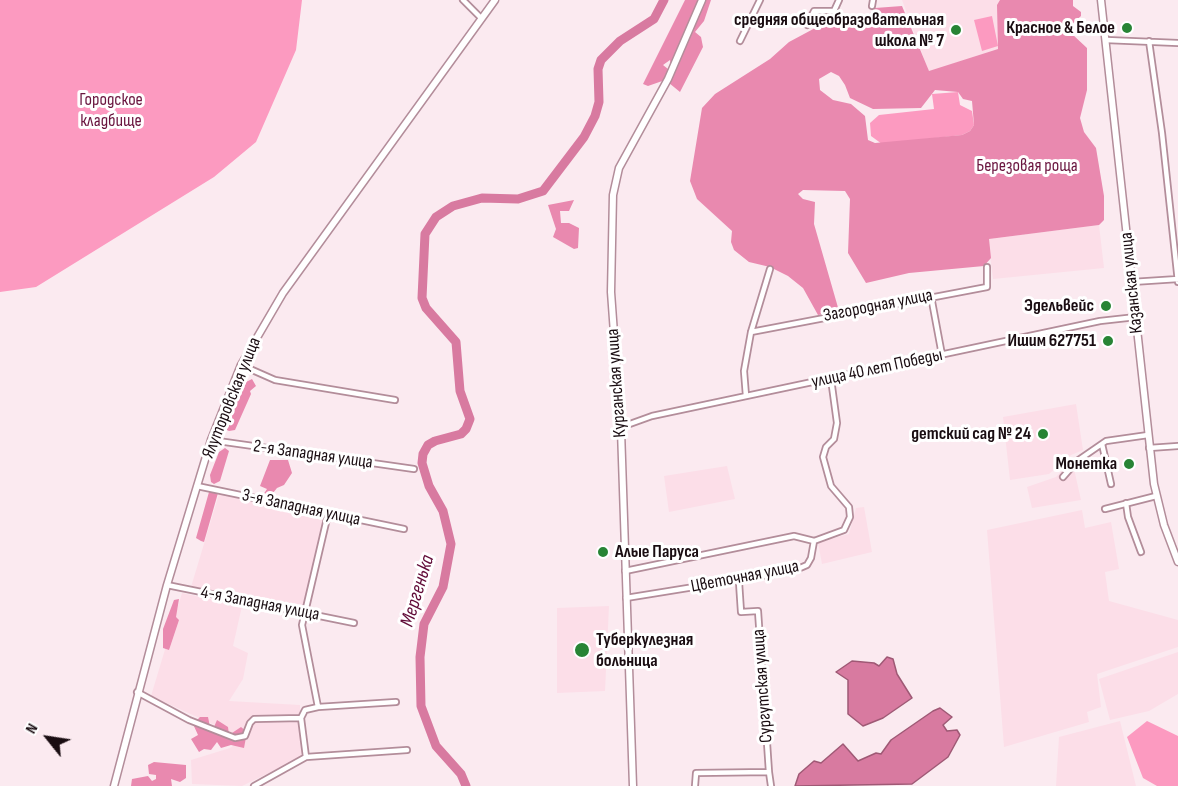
<!DOCTYPE html>
<html>
<head>
<meta charset="utf-8">
<style>
	body { margin:0 }
	#map { position:relative; width:1178px; height:786px; overflow:hidden; background:#fbeaf0; font-family:"Sofia Sans Condensed",sans-serif }
	canvas { display:block }
	.north { position:absolute; left:18px; top:708px; width:60px; height:60px; -webkit-text-stroke:4px #fff; paint-order:stroke; rotate:300deg; font-size:16px; font-weight:700; line-height:24px; text-align:center; color:#1a0d12 }
	.north::after { content:''; display:block; margin:auto; width:21px; height:27px; background:#1a0d12; clip-path:polygon(50% 0,100% 100%,50% 72%,0 100%) }
</style>
</head>
<body>
<div id="map">
<canvas width="1178" height="786"></canvas>
<div class="north">N</div>
</div>
<script>
const g = document.querySelector('canvas').getContext('2d');
g.lineJoin = 'round';
function fill(path, color) { g.fillStyle = color; g.fill(path, 'evenodd'); }
const shape = rows => new Path2D(rows.map(r => 'M' + r).join(''));
function stroke(path, color, width, dash) { g.strokeStyle = color; g.lineWidth = width; g.lineCap = dash ? 'butt' : 'round'; g.setLineDash(dash || []); g.stroke(path); }
function write(font, color, halo, rows, align = 'center') {
  g.font = font + ' "Sofia Sans Condensed",sans-serif'; g.lineWidth = 6; g.setLineDash([]); g.textBaseline = 'middle'; g.strokeStyle = halo; g.fillStyle = color; for (const [text, x, y, turn = 0] of rows) {
    g.save(); g.translate(x, y); g.rotate((+turn || 0) * Math.PI / 180); g.textAlign = isNaN(turn) ? turn : align; if (halo) g.strokeText(text, 0, 0); g.fillText(text, 0, 0); g.restore();
  }
}
const built = shape([
	[902,0,1000,0,1001,48,929,72],
	[1099,225,1104,268,993,279,988,239],
	[1076,404,1083,450,1071,455,1049,474,1010,480,1003,417],
	[1072,460,1081,500,1032,508,1027,487,1056,477],
	[727,466,735,499,669,512,664,476],
	[219,494,324,516,303,610,191,587],
	[864,507,872,552,822,564,818,542,849,534,856,508],
	[1082,510,1085,528,1111,522,1119,569,1105,572,1109,601,1178,620,1178,647,1097,674,1101,707,1087,712,1089,722,1004,747,987,530],
	[182,593,242,606,233,646,248,653,243,679,229,701,300,705,300,717,254,718,245,734,230,732,151,696],
	[609,606,605,691,557,693,557,608],
	[1178,652,1178,694,1149,711,1110,720,1099,679],
	[255,720,300,720,304,756,242,786,192,784,191,760,230,748,248,736,251,723],
	[1120,721,1136,786,1056,786,1059,737]
]);
const green = shape([
	[0,0,302,0,296,50,256,142,214,177,36,287,0,292],
	[992,16,998,46,982,51,974,20],
	[958,92,960,105,972,111,974,125,970,131,962,135,882,144,871,136,870,123,879,115,934,109,932,94],
	[1147,721,1178,736,1178,786,1157,786,1143,778,1127,737]
]);
const forest = shape([
	[685,0,711,0,704,21,695,32,701,37,703,47,680,92,669,83,672,76,670,60,663,65,668,69,668,79,648,86,643,84],
	[1000,0,1073,0,1073,6,1081,12,1081,16,1072,24,1072,34,1087,48,1087,90,1080,118,1084,132,1096,148,1104,196,1104,220,1099,225,989,239,991,258,984,266,909,273,866,283,848,253,850,199,845,191,803,190,798,194,803,199,815,202,814,224,839,311,818,315,803,288,788,276,770,267,749,262,734,250,731,242,732,231,697,199,690,181,702,108,715,94,770,59,789,42,817,27,841,22,854,24,863,20,875,8,902,6,929,71,998,49,997,5],
	[831,72,839,76,845,85,850,98,873,109,921,108,935,90,958,92,963,99,972,101,974,125,970,131,962,135,875,143,868,140,865,116,851,104,833,100,820,90,819,79],
	[574,200,569,211,560,211,561,223,569,223,579,228,578,248,574,249,553,237,556,229,548,205],
	[252,379,256,386,250,391,251,394,235,430,229,431,223,428,246,382],
	[225,448,229,451,220,481,214,484,211,482,210,475,219,452],
	[270,460,288,460,292,473,284,485,277,488,269,498,263,495,267,489,260,486],
	[209,492,218,493,204,542,201,541,196,538],
	[179,599,176,617,179,620,169,650,163,648,163,629,174,600],
	[200,717,208,717,210,727,214,727,217,720,228,727,229,735,241,727,247,732,244,748,231,745,221,748,217,742,211,750,204,749,199,752,191,739,198,735,193,724],
	[154,762,186,765,186,778,180,782,171,779,172,786,131,786,132,779,148,776,152,781,156,779,156,775,149,774,148,765]
]);
const water = shape([
	[887,657,893,659,897,674,912,698,883,718,863,726,848,714,848,680,836,672,852,661,874,663,879,666,887,657],
	[940,708,952,717,943,725,947,731,957,730,960,735,948,757,912,784,795,786,799,774,814,761,821,763,843,744,858,761,876,753,881,754,891,740,933,711,940,708]
]);
const river = shape([
	[466,786,461,774,436,746,421,706,420,657,424,624,443,587,451,544,443,511,429,486,422,463,423,454,428,445,435,441,461,434,466,429,470,419,460,391,456,342,426,308,422,298,425,234,436,217,453,206,482,198,518,199,543,191,584,137,595,116,599,102,598,69,601,60,620,41,654,19,664,0]
]);
const minor = shape([
	[463,0,481,18],
	[872,6,873,0],
	[807,25,814,11,834,11,839,0],
	[1106,40,1178,43],
	[740,41,760,0],
	[1149,41,1162,133,1178,282],
	[1132,282,1178,279],
	[931,296,942,355],
	[751,332,987,287,987,267],
	[241,365,275,380,395,400],
	[746,396,744,371,751,332,770,269],
	[621,430,627,425,652,416,1100,321,1136,317],
	[211,440,414,469],
	[1102,444,1111,484],
	[1149,448,1178,446],
	[1063,477,1077,461,1106,441,1148,435],
	[197,486,404,529],
	[1126,503,1128,517,1141,552],
	[1105,509,1156,496],
	[625,571,794,536,814,541],
	[739,582,741,612,758,611,769,772],
	[167,585,354,623],
	[626,598,793,571,807,565,811,558,814,541,844,530,850,517,849,507,831,486,823,457,826,447,834,439,837,423,831,379],
	[137,692,189,720,235,738,245,736,250,723,254,719,301,718,305,710,318,707,396,702],
	[318,707,302,625,328,514],
	[301,718,306,757],
	[254,786,306,757,407,750],
	[695,786,696,773,769,772,771,786]
]);
const major = shape([
	[1101,0,1154,484,1164,525,1178,562],
	[114,786,167,585,211,440,241,365,283,293,495,0],
	[633,786,621,430,611,292,613,195,619,168,668,79,702,0]
]);
const markers = [
	[1127,28,6,"#288435"],
	[956,30,6,"#288435"],
	[1106,306,6,"#288435"],
	[1108,341,6,"#288435"],
	[1043,434,6,"#288435"],
	[1129,464,6,"#288435"],
	[603,552,6,"#288435"],
	[582,650,8,"#288435"]
];
const poiNames = [
	["средняя общеобразовательная",944,20],
	["школа № 7",944,41],
	["Красное & Белое",1115,28],
	["Эдельвейс",1094,306],
	["Ишим 627751",1096,341],
	["детский сад № 24",1031,434],
	["Монетка",1117,464],
	["Алые Паруса",615,552,"left"],
	["Туберкулезная",596,640,"left"],
	["больница",596,661,"left"]
];
const parkNames = [
	["Городское",111,100],
	["кладбище",111,121],
	["Березовая роща",1027,166]
];
const streetNames = [
	["Казанская улица",1132,283,-96],
	["Загородная улица",878,306,-11],
	["улица 40 лет Победы",877,369,-12],
	["Курганская улица",617,383,-94],
	["Ялуторовская улица",232,398,-68],
	["2-я Западная улица",313,455,8],
	["3-я Западная улица",301,508,12],
	["Цветочная улица",745,577,-11],
	["4-я Западная улица",260,604,11],
	["Сургутская улица",763,686,-94]
];
const waterNames = [
	["Мергенька",418,591,-73]
];
fill(built, '#fcdee8');
fill(green, '#fc9ac0');
fill(forest, '#e989af');
fill(water, '#d87aa0');
stroke(water, '#9f5975', 1.5);
stroke(river, '#d87aa0', 9);
stroke(minor, '#b38d9a', 8);
stroke(major, '#b38d9a', 9);
stroke(minor, '#fff', 4.5);
stroke(major, '#fff', 6);
for (const [x, y, r, color] of markers) { const dot = new Path2D(); dot.arc(x, y, r, 0, 2 * Math.PI); g.fillStyle = color; g.fill(dot); stroke(dot, '#fff', 2); }
write('bold 18px', '#1a0d12', '#fff', poiNames, 'right');
write('18px', '#6a153f', '#fff', parkNames);
write('18px', '#1a0d12', '#fff', streetNames);
write('italic 20px', '#610b38', '#fff', waterNames);
</script>
</body>
</html>
